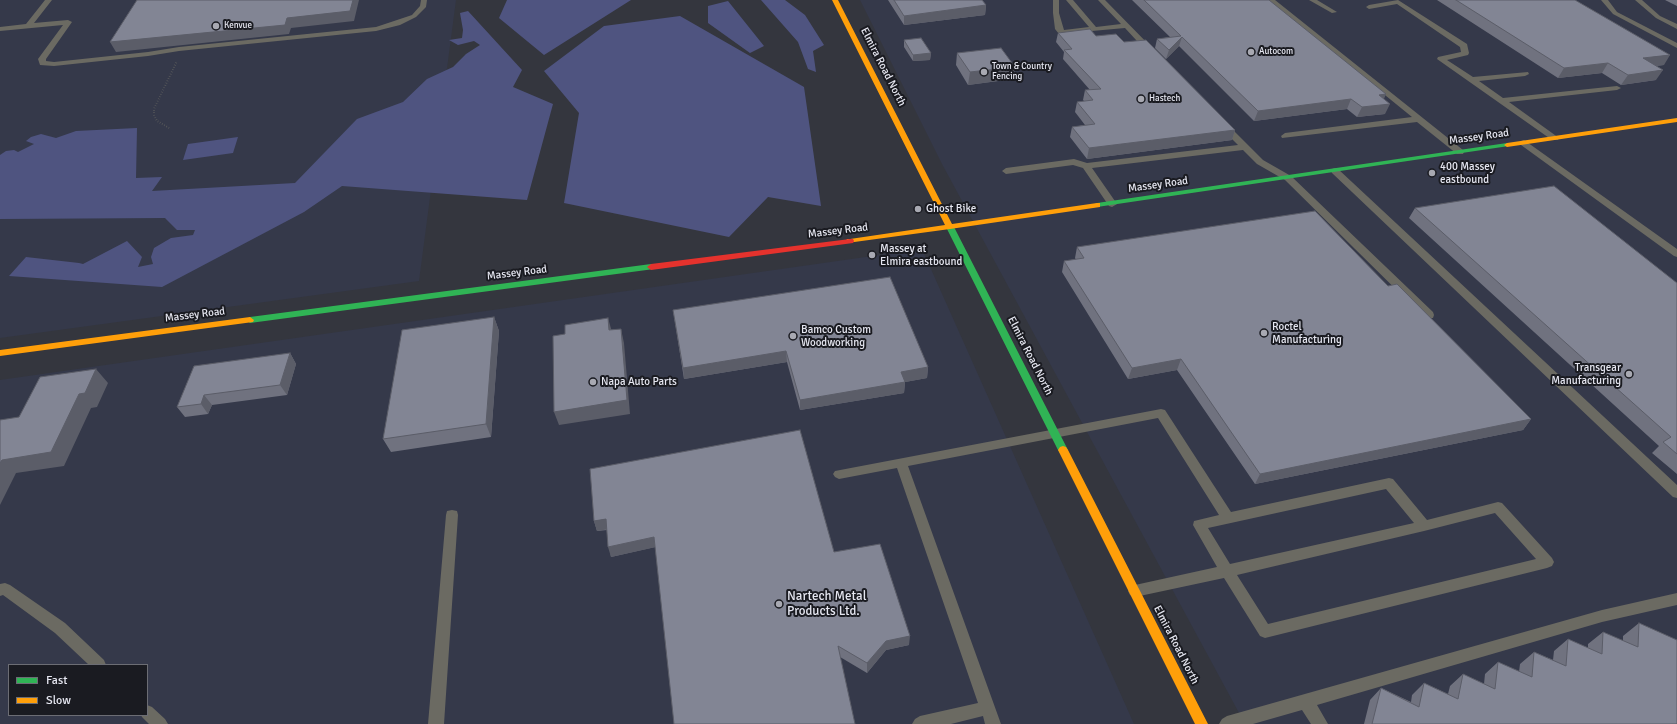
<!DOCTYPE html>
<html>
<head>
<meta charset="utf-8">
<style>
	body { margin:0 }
	#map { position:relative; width:1677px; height:724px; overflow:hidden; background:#34363e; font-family:Signika,sans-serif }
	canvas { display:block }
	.legend { position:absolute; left:8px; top:664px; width:140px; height:52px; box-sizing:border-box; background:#1a1b21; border:1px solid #6c6d74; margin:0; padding:5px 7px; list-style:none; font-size:12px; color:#e6e7f1 }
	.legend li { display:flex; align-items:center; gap:8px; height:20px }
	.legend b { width:20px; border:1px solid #6c6d74 }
</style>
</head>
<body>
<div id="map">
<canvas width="1677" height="724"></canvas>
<ul class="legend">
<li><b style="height:5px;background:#30b455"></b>Fast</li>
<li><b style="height:5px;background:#ff9f0a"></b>Slow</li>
</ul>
</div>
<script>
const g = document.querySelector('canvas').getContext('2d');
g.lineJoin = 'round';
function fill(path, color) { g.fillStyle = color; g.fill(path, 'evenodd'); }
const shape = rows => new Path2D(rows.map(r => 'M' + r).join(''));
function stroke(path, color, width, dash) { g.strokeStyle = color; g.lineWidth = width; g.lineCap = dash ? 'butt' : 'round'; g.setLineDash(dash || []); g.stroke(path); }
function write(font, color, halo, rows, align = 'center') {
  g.font = font + ' Signika,sans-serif'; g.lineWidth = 4; g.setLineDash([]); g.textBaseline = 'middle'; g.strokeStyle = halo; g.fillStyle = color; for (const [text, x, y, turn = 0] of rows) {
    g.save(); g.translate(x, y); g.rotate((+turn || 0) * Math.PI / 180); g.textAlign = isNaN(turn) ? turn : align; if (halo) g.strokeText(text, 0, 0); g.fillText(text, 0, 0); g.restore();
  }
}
const built = shape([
	[0,0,456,0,419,281,0,338],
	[860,0,1677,0,1677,724,1245,724,942,164],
	[922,249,1134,724,0,724,0,380],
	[9,665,147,665,147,715,9,715]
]);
const green = shape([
	[507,0,631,0,544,55,499,18],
	[761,0,785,0,805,15,824,45,813,51,816,72,808,69,798,42],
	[728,1,764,46,750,53,708,23,708,6],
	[468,11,522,70,513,87,553,104,527,200,342,186,304,212,162,287,9,276,26,257,79,263,83,264,127,241,142,257,138,267,153,264,151,257,154,248,171,238,193,235,195,230,177,230,165,218,0,219,0,155,6,151,14,150,18,152,34,144,26,141,31,137,41,134,56,138,76,131,137,128,136,178,162,177,152,191,295,183,357,119,403,102,427,79,453,67,466,54,480,45,474,41,458,45,449,40,462,38,463,30,460,13],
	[680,16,804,87,821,206,768,197,729,237,564,203,579,113,544,71,604,26],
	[238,137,233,153,183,160,188,144]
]);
const path = shape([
	[169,128,157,121,154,115,154,109,177,61]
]);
const lane = shape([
	[45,0,52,0,34,23,68,20,72,22,46,59,46,61,54,62,148,52,179,47,376,27,412,15,420,6,421,0,427,0,426,7,416,17,400,25,376,31,179,51,148,56,54,66,40,65,38,59,63,25,0,31,0,27,26,24,45,0],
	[1053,0,1059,0,1059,13,1064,30,1089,27,1066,0,1073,0,1096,27,1121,24,1098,0,1105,0,1155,51,1154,53,1148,53,1125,28,1059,34,1055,29,1053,13,1053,0],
	[1268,0,1275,0,1463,150,1464,152,1463,154,1457,154,1417,122,1282,138,1281,136,1285,133,1412,117,1268,0],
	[1309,0,1317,0,1337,12,1332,13,1309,0],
	[1398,0,1467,44,1469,53,1468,55,1447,60,1473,77,1528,72,1529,74,1525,76,1479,81,1503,98,1617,86,1621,88,1617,90,1509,102,1559,138,1558,140,1552,140,1437,59,1438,57,1461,52,1460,47,1397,4,1369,9,1366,7,1369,5,1398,0],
	[1601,0,1608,0,1617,12,1677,43,1677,48,1613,14,1601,0],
	[1635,0,1642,0,1660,16,1677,24,1677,29,1656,18,1635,0],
	[1220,123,1226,123,1263,160,1291,176,1433,312,1434,315,1433,318,1425,318,1285,180,1257,164,1243,150,1092,168,1117,204,1112,207,1109,206,1083,168,1073,165,1006,174,1002,171,1006,168,1074,159,1087,163,1238,145,1220,127,1219,125,1220,123],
	[1524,140,1677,249,1677,257,1674,256,1521,145,1520,143,1521,141,1524,140],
	[1335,168,1338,169,1677,485,1677,498,1673,497,1332,173,1331,171,1332,169,1335,168],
	[1161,409,1165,410,1231,512,1389,478,1393,479,1427,520,1498,502,1502,503,1552,558,1554,562,1552,566,1547,568,1265,638,1260,636,1224,578,1135,597,1130,595,1128,591,1130,587,1135,585,1217,567,1193,525,1194,521,1219,515,1158,418,908,466,1001,724,985,724,983,716,951,724,912,724,915,719,920,716,978,703,897,468,839,479,835,477,833,474,835,471,1161,409],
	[1386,489,1414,523,1230,564,1208,528,1386,489],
	[1495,513,1536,559,1268,624,1237,575,1424,531,1495,513],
	[452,510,457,511,458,515,444,724,428,724,446,515,447,511,452,510],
	[5,583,10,585,65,623,104,660,106,665,89,665,55,633,3,595,0,596,0,584,5,583],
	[1677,593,1677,605,1602,622,1317,705,1328,724,1311,724,1302,710,1253,724,1219,724,1222,719,1227,716,1602,610,1677,593],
	[147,705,152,707,165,719,168,724,149,724,142,717,141,715,147,715,147,705]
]);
const fast = shape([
	[1507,143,1510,145,1509,146,1097,207,1093,205,1097,203,1507,143],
	[947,225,950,225,954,227,1068,450,1066,453,1063,454,1060,453,1058,450,946,227,947,225],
	[651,264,655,267,654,269,250,323,246,320,250,317,651,264]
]);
const slow = shape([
	[832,0,838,0,952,224,1097,203,1100,203,1100,207,950,229,847,243,846,241,847,239,850,239,945,225,832,0],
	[1677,118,1677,122,1507,147,1504,145,1507,143,1677,118],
	[250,317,254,320,253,322,0,356,0,350,250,317],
	[1063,446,1066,447,1068,450,1208,724,1195,724,1058,450,1060,447,1063,446]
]);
const jam = shape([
	[850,239,853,239,854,241,853,243,651,270,647,267,651,264,850,239]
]);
const wall = shape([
	[888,0,982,0,986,5,985,15,904,25],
	[1132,0,1269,0,1384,99,1385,114,1357,117,1347,109,1254,121,1179,46,1166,59,1155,48,1157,39,1170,37],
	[1437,0,1575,0,1664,65,1655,66,1656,80,1621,85,1602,73,1558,78],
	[1665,0,1677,0,1677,6],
	[1058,33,1096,36,1124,42,1235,130,1232,140,1087,159,1070,137,1072,127,1085,125,1075,112,1077,102,1084,101,1083,100,1085,90,1090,90,1063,59,1064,52,1056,42],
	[904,40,931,53,930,60,913,61,904,47],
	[957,53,1015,67,1013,79,968,85,956,65],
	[1415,208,1677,283,1677,474,1652,453,1659,446,1409,218],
	[1077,247,1388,286,1531,419,1523,430,1255,484,1177,370,1128,379,1062,272,1064,261,1076,260,1075,258],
	[673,310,928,367,927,378,905,382,904,393,800,410,787,362,684,379],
	[494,317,499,331,491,437,391,452,383,439],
	[290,353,296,364,287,395,212,405,208,414,185,417,177,407],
	[594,521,834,552,909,645,886,650,867,673,655,547,611,557,607,530,597,531],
	[1639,623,1677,724,1364,724,1370,700,1381,688,1411,702,1412,695,1424,683,1448,694,1450,686,1463,674,1484,684,1485,674,1498,662,1519,672,1520,664,1534,652,1553,660,1554,651,1568,639,1588,648,1588,644,1603,632,1623,641,1623,636]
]);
const shadedWall = shape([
	[353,0,359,0,354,21,291,28,289,34,116,52,110,42,287,18],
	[986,5,985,15,904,25,904,16],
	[1182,37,1179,46,1166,59,1169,50],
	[931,53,930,60,913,61,913,55],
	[1670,55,1664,65,1636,68,1643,58],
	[1608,63,1602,73,1558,78,1564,68],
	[1015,67,1013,79,968,85,970,72],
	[1663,70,1656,80,1621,85,1628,75],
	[1386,94,1382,104,1379,95],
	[1351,99,1347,109,1254,121,1258,111],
	[1390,104,1385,114,1357,117,1362,107],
	[1235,130,1232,140,1087,159,1089,148],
	[494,317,499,331,491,437,486,424],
	[608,318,612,332,609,330],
	[621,329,624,343,630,414,559,425,554,412],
	[786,351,787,362,684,379,683,368],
	[290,353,296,364,287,395,280,385],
	[1181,359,1177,370,1128,379,1132,368],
	[928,367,927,378,900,383,901,372],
	[96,369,108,383,97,407,91,408,64,466,16,473,0,505,0,463,2,460],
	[905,382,904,393,800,410,800,400],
	[204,395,212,405,208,414,201,404],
	[1531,419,1523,430,1255,484,1260,474],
	[606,519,609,529,597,531,594,521],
	[654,537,656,547,611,557,608,547],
	[910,636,909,645,886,650,867,673,867,663,886,641]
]);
const building = shape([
	[137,0,353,0,350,11,287,18,285,25,110,42,137,0],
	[894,0,982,0,986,5,904,16,894,0],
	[1144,0,1269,0,1386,94,1379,95,1390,104,1362,107,1351,99,1258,111,1182,37,1169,50,1157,39,1181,36,1144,0],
	[1456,0,1575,0,1670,55,1643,58,1663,70,1628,75,1608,63,1564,68,1456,0],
	[1090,29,1096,36,1116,34,1124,42,1146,40,1235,130,1089,148,1072,127,1095,124,1077,102,1093,100,1085,90,1101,89,1064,50,1072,49,1058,33,1090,29],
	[921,38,931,53,913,55,904,40,921,38],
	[1001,48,1015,67,970,72,957,53,1001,48],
	[1554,186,1677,283,1677,454,1663,442,1671,437,1415,208,1554,186],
	[1315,211,1388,286,1397,284,1531,419,1260,474,1181,359,1132,368,1064,261,1084,258,1077,247,1315,211],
	[890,277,928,367,901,372,905,382,800,400,786,351,683,368,673,310,890,277],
	[494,317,486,424,383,439,402,330,494,317],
	[608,318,609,330,621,329,627,400,554,412,553,336,565,334,565,325,608,318],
	[290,353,280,385,204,395,201,404,177,407,194,366,290,353],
	[96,369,85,393,79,394,51,452,2,460,0,463,0,420,19,417,40,377,96,369],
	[800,430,834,552,880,544,910,636,886,641,867,663,838,646,855,724,674,724,654,537,608,547,606,519,594,521,590,469,800,430],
	[1639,623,1677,640,1677,724,1372,724,1381,688,1419,707,1424,683,1458,699,1463,674,1495,689,1498,662,1532,677,1534,652,1566,666,1568,639,1602,654,1603,632,1638,647,1639,623]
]);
const markers = [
	[216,26,4,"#a8a9b2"],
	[1251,52,4,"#a8a9b2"],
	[984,72,4,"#a8a9b2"],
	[1141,99,4,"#a8a9b2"],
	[1432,173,4,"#a8a9b2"],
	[918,209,4,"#a8a9b2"],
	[872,255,4,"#a8a9b2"],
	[1264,333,4,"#a8a9b2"],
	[793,336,4,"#a8a9b2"],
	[1629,374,4,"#a8a9b2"],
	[593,382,4,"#a8a9b2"],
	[779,604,4,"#a8a9b2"]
];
const farPoinames = [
	["Kenvue",224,26],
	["Autocom",1259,52],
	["Town & Country",992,67],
	["Fencing",992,77],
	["Hastech",1149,99]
];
const streetNames = [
	["Elmira Road North",883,67,63],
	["Massey Road",1479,137,-8],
	["Massey Road",1158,185,-8],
	["Massey Road",838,231,-7],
	["Massey Road",517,273,-7],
	["Massey Road",195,315,-7],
	["Elmira Road North",1030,356,63],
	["Elmira Road North",1176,645,63]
];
const poiNames = [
	["400 Massey",1440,167],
	["eastbound",1440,180],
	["Ghost Bike",926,209],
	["Massey at",880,249],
	["Elmira eastbound",880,262],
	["Roctel",1272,327],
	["Manufacturing",1272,340],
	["Bamco Custom",801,330],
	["Woodworking",801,343],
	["Transgear",1621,368,"right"],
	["Manufacturing",1621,381,"right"],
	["Napa Auto Parts",601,382]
];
const nearPoinames = [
	["Nartech Metal",787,597],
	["Products Ltd.",787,612]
];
fill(built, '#35394a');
fill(green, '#4f5480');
stroke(path, '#646460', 2, [0.5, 2]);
fill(lane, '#6b6a62');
fill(fast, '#30b455');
fill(slow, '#ff9f0a');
fill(jam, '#e5322d');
fill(wall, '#70727f');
fill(shadedWall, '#5b5d68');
fill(building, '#828594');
stroke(building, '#5b5d68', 1);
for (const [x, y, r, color] of markers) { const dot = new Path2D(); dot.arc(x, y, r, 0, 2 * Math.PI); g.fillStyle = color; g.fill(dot); stroke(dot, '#1a1b21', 1.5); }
write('9px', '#e6e7f1', '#1a1b21', farPoinames, 'left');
write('11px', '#e6e7f1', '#1a1b21', streetNames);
write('11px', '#e6e7f1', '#1a1b21', poiNames, 'left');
write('13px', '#e6e7f1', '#1a1b21', nearPoinames, 'left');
</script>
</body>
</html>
